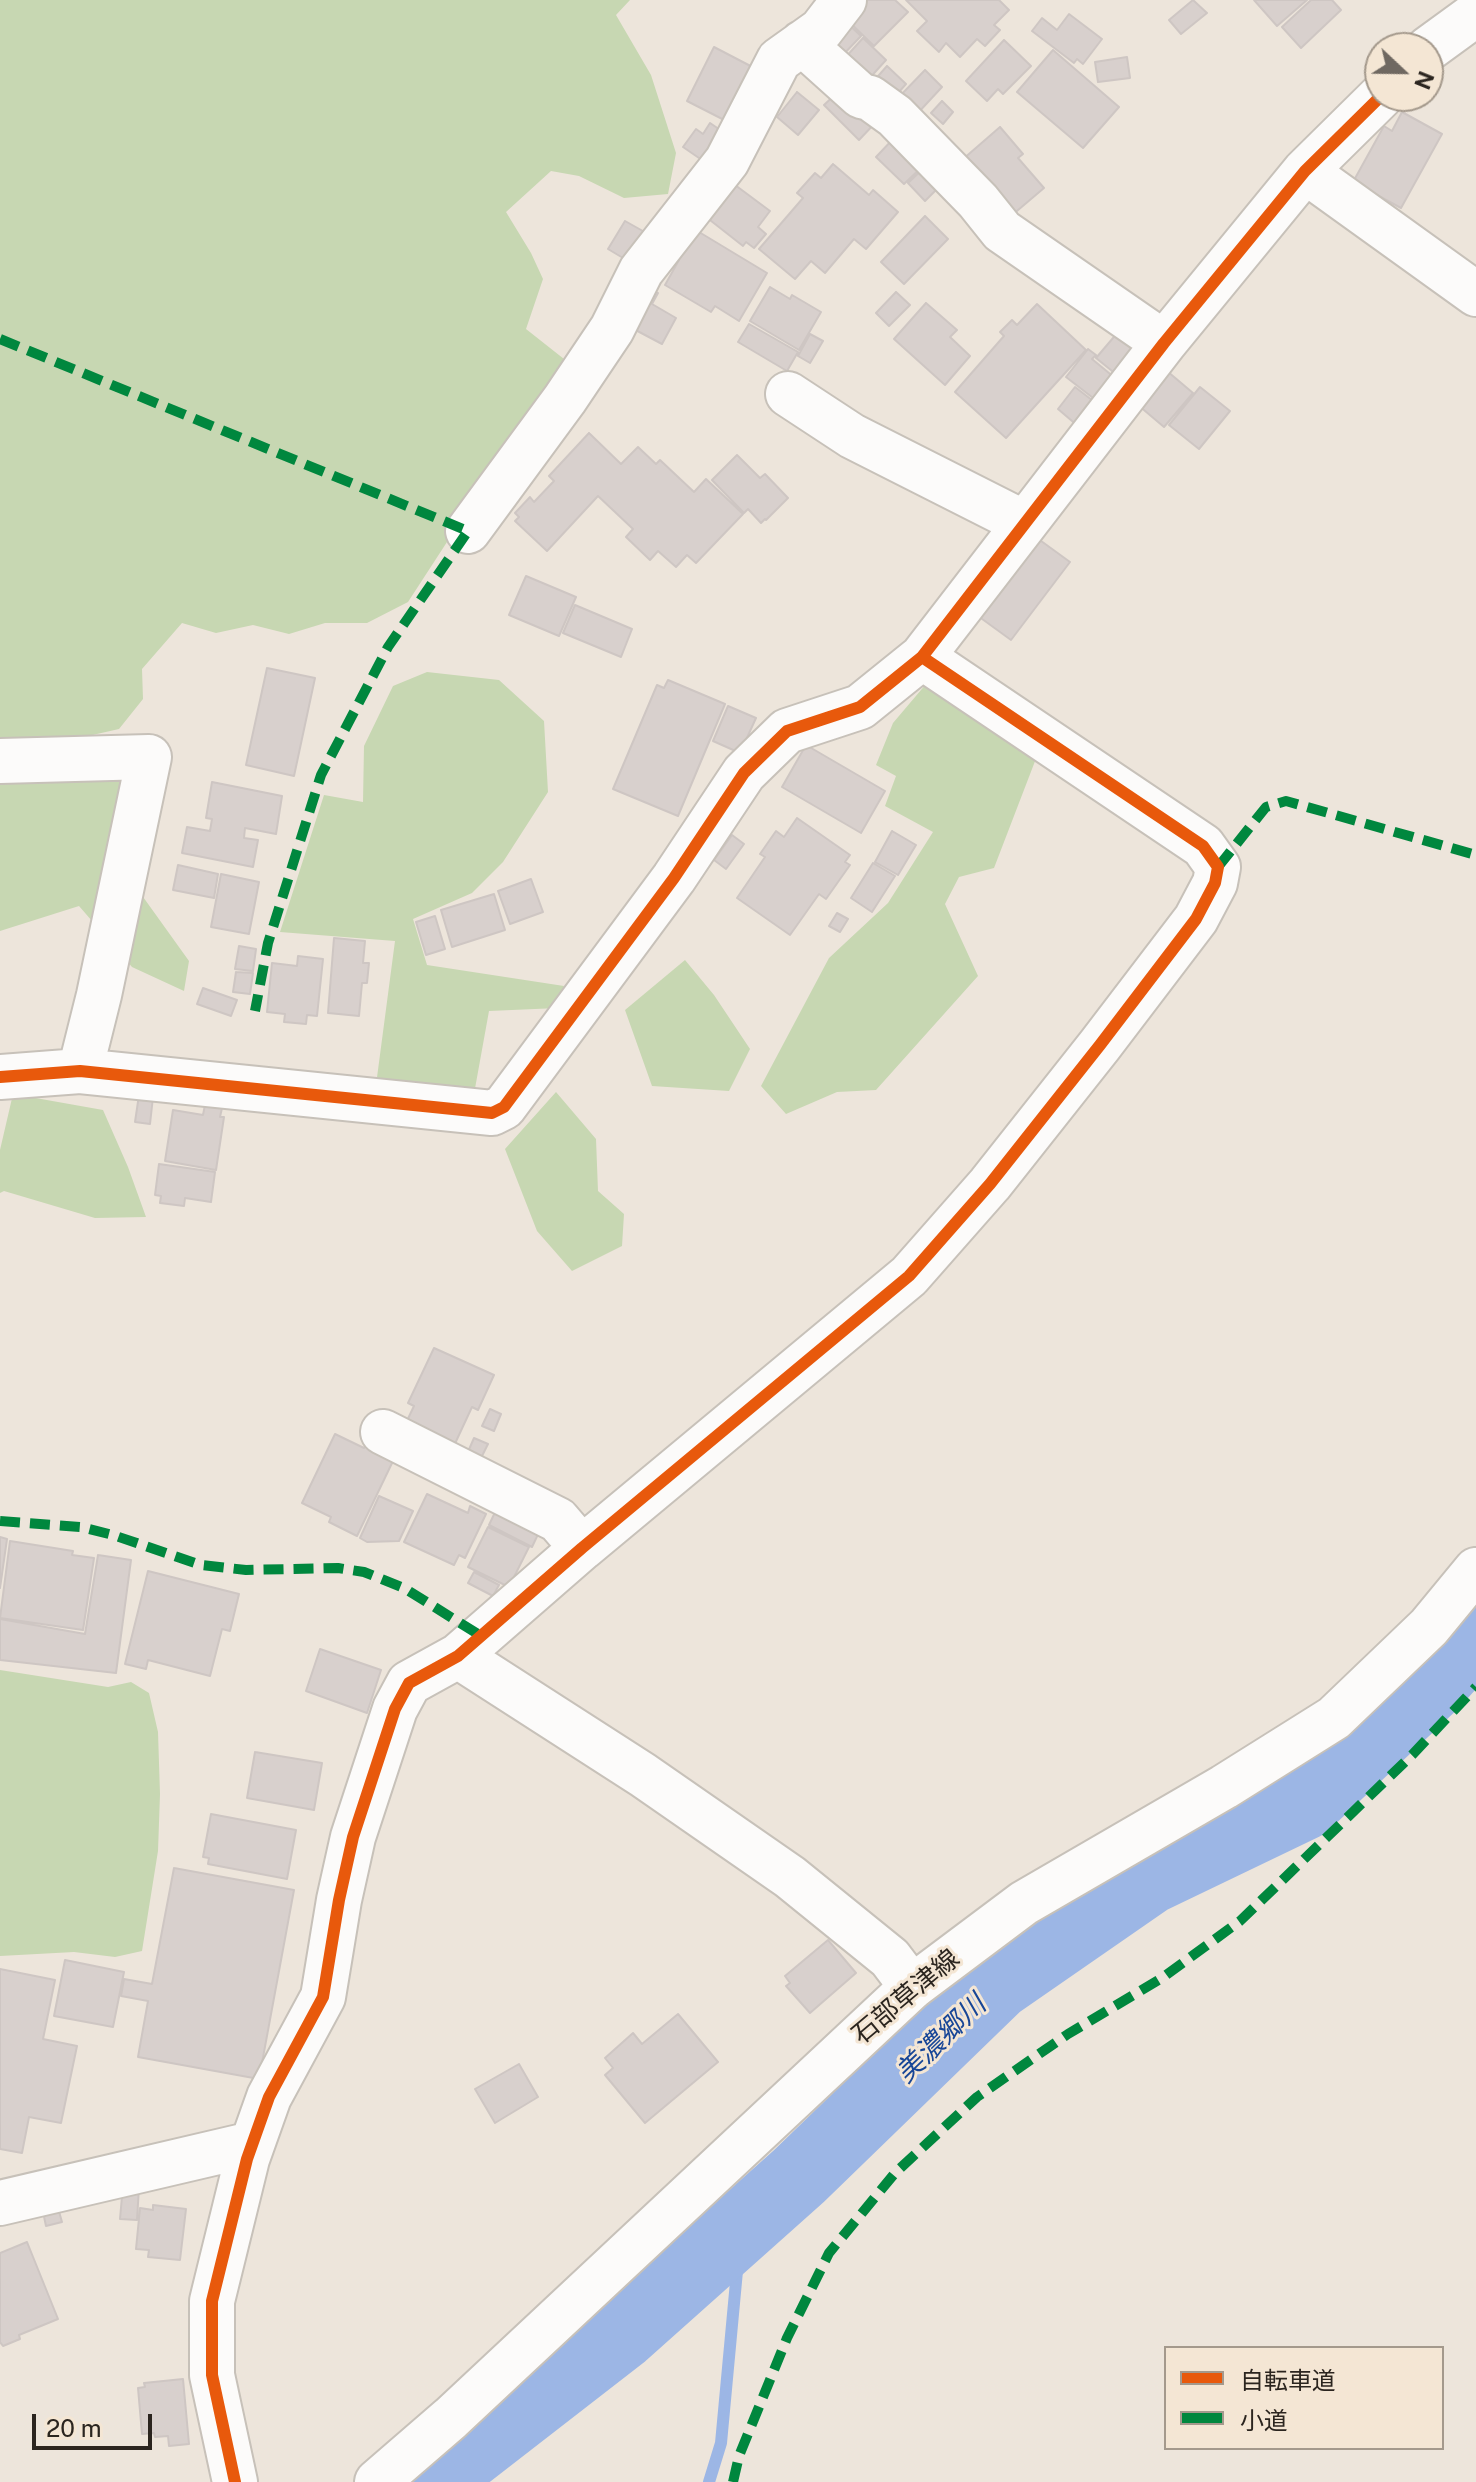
<!DOCTYPE html>
<html>
<head>
<meta charset="utf-8">
<style>
	body { margin:0 }
	#map { position:relative; width:1476px; height:2482px; overflow:hidden; background:#ede5db; font-family:"Public Sans","Noto Sans JP",sans-serif }
	canvas { display:block }
	.legend { position:absolute; left:1164px; top:2346px; width:280px; height:104px; box-sizing:border-box; background:#f4e6d4; border:2px solid #a4998c; margin:0; padding:10px 14px; list-style:none; font-size:24px; color:#2b251f }
	.legend li { display:flex; align-items:center; gap:16px; height:40px }
	.legend b { width:40px; border:2px solid #a4998c }
	.north { position:absolute; left:1364px; top:32px; width:80px; height:80px; box-sizing:border-box; background:#f4e6d4; border:2px solid #a4998c; border-radius:50%; rotate:112deg; font-size:22px; font-weight:700; line-height:32px; text-align:center; color:#2b251f }
	.north::after { content:''; display:block; margin:auto; width:28px; height:36px; background:#6f6861; clip-path:polygon(50% 0,100% 100%,50% 72%,0 100%) }
	.scale { position:absolute; left:32px; top:2414px; width:120px; height:36px; box-sizing:border-box; border:4px solid #2b251f; border-top:0; padding-left:10px; font-size:24px; line-height:28px; white-space:nowrap; color:#2b251f; -webkit-text-stroke:6px #f4e6d4; paint-order:stroke }
</style>
</head>
<body>
<div id="map">
<canvas width="1476" height="2482"></canvas>
<ul class="legend">
<li><b style="height:10px;background:#e8590c"></b>自転車道</li>
<li><b style="height:10px;background:#00873e"></b>小道</li>
</ul>
<div class="north">N</div>
<div class="scale">20 m</div>
</div>
<script>
const g = document.querySelector('canvas').getContext('2d');
g.lineJoin = 'round';
function fill(path, color) { g.fillStyle = color; g.fill(path, 'evenodd'); }
const shape = rows => new Path2D(rows.map(r => 'M' + r).join(''));
function stroke(path, color, width, dash) { g.strokeStyle = color; g.lineWidth = width; g.lineCap = dash ? 'butt' : 'round'; g.setLineDash(dash || []); g.stroke(path); }
function write(font, color, halo, rows, align = 'center') {
  g.font = font + ' "Public Sans","Noto Sans JP",sans-serif'; g.lineWidth = 6; g.setLineDash([]); g.textBaseline = 'middle'; g.strokeStyle = halo; g.fillStyle = color; for (const [text, x, y, turn = 0] of rows) {
    g.save(); g.translate(x, y); g.rotate((+turn || 0) * Math.PI / 180); g.textAlign = isNaN(turn) ? turn : align; if (halo) g.strokeText(text, 0, 0); g.fillText(text, 0, 0); g.restore();
  }
}
const green = shape([
	[0,0,630,0,616,15,651,75,676,153,668,194,624,198,579,176,551,171,506,212,531,253,543,279,526,329,564,359,535,414,473,502,408,602,367,623,325,623,289,634,253,625,216,633,182,623,142,669,143,699,119,729,88,736,0,740],
	[427,672,499,680,544,721,548,792,503,862,472,893,413,919,427,965,564,986,558,1008,489,1011,474,1094,376,1085,395,941,280,932,324,795,363,802,364,746,393,686],
	[932,677,1037,756,994,868,959,877,945,904,978,976,876,1090,837,1092,786,1114,761,1086,829,958,888,903,933,832,885,806,896,776,876,765,893,723],
	[0,778,127,780,118,862,189,961,184,991,132,967,79,906,0,931],
	[685,960,714,995,750,1049,729,1091,652,1086,625,1010],
	[556,1092,596,1139,598,1191,624,1214,622,1246,572,1271,537,1231,505,1149],
	[13,1094,103,1110,128,1167,146,1217,95,1218,4,1191,0,1193,0,1150],
	[0,1670,108,1687,131,1682,149,1693,158,1732,160,1794,158,1851,142,1951,115,1957,74,1952,0,1956]
]);
const stream = shape([
	[709,2482,721,2443,741,2228]
]);
const river = shape([
	[431,2482,623,2333,799,2176,997,1984,1150,1878,1304,1804,1434,1682,1476,1635]
]);
const building = shape([
	[855,0,895,0,908,12,874,46,841,14,855,0],
	[906,0,999,0,1009,10,994,25,1000,30,985,46,977,39,960,57,946,43,939,52,917,31,927,21,906,0],
	[1193,0,1207,13,1181,34,1169,20,1193,0],
	[1254,0,1307,0,1277,26,1254,0],
	[1311,0,1332,0,1341,10,1301,48,1282,27,1311,0],
	[1069,14,1102,39,1083,64,1077,59,1074,63,1032,31,1042,18,1057,30,1069,14],
	[846,22,861,36,840,58,826,44,846,22],
	[863,38,886,60,867,81,844,59,863,38],
	[1004,40,1031,66,1003,94,998,89,987,101,966,81,1004,40],
	[714,47,762,72,736,126,687,101,714,47],
	[1053,50,1119,107,1083,148,1017,92,1053,50],
	[1127,57,1130,78,1098,82,1095,62,1127,57],
	[887,66,906,84,891,101,872,83,887,66],
	[925,70,942,87,916,115,898,98,925,70],
	[839,91,876,122,859,140,824,105,839,91],
	[797,92,819,110,798,135,777,117,797,92],
	[942,101,953,112,943,124,931,113,942,101],
	[1402,112,1442,134,1401,208,1353,182,1384,126,1392,131,1402,112],
	[710,123,732,138,712,167,683,147,696,129,703,134,710,123],
	[1000,127,1023,154,1018,158,1044,188,1011,216,962,160,1000,127],
	[895,137,924,165,904,184,876,157,895,137],
	[833,164,869,195,873,190,898,212,866,249,854,239,825,273,811,261,795,279,759,249,803,198,797,193,815,173,821,178,833,164],
	[927,165,944,182,925,201,908,183,927,165],
	[727,179,770,211,758,227,766,234,754,248,746,242,743,246,701,213,727,179],
	[925,216,948,239,904,284,881,262,925,216],
	[625,221,650,235,633,264,608,249,625,221],
	[699,232,767,273,739,321,715,306,711,312,665,285,679,260,673,257,699,232],
	[644,285,658,293,652,304,676,318,662,344,628,326,644,285],
	[770,287,790,299,792,295,821,312,799,350,750,321,770,287],
	[896,292,910,305,889,326,876,313,896,292],
	[926,303,957,330,950,337,970,356,945,385,894,339,926,303],
	[1037,304,1086,350,1006,438,955,392,1004,336,1000,332,1012,320,1017,325,1037,304],
	[749,324,798,352,787,371,738,342,749,324],
	[1119,331,1140,348,1117,375,1096,358,1119,331],
	[810,334,823,341,810,363,798,356,810,334],
	[1088,349,1096,355,1092,359,1115,378,1097,401,1066,377,1088,349],
	[1167,371,1193,393,1164,427,1138,405,1167,371],
	[1075,387,1097,404,1079,427,1058,409,1075,387],
	[1200,387,1230,411,1199,449,1169,425,1200,387],
	[589,433,621,464,638,447,656,464,660,460,694,492,706,479,743,514,696,563,687,555,676,567,658,551,650,560,626,537,633,529,598,496,547,551,515,521,519,517,515,513,530,497,534,502,554,481,549,476,589,433],
	[737,455,760,478,765,474,788,498,766,520,765,519,761,523,748,509,744,513,712,480,737,455],
	[1037,538,1070,562,1011,640,978,616,1037,538],
	[526,576,576,597,559,636,509,615,526,576],
	[575,605,632,629,621,657,563,633,575,605],
	[267,668,315,678,294,776,246,765,267,668],
	[668,680,725,704,678,816,613,789,657,685,664,688,668,680],
	[728,706,756,718,740,753,713,741,728,706],
	[806,745,885,791,861,833,782,787,806,745],
	[212,782,282,796,276,834,245,828,244,838,258,840,253,867,182,853,187,827,210,831,212,819,206,818,212,782],
	[797,818,850,855,845,862,850,865,826,899,819,894,790,935,737,898,765,857,760,854,776,831,784,837,797,818],
	[892,831,916,845,898,875,875,862,892,831],
	[732,835,744,844,726,869,714,860,732,835],
	[873,863,895,876,872,912,851,898,873,863],
	[178,865,218,874,214,898,173,890,178,865],
	[221,874,259,882,249,934,211,927,221,874],
	[531,879,543,912,510,924,498,891,531,879],
	[494,894,505,930,452,947,441,910,494,894],
	[837,913,848,919,840,932,829,926,837,913],
	[435,916,445,949,426,955,416,922,435,916],
	[334,938,365,941,363,963,369,963,367,983,362,983,359,1016,328,1013,334,938],
	[239,946,256,949,253,971,235,969,239,946],
	[298,956,323,959,317,1016,307,1015,306,1024,284,1022,285,1014,267,1012,272,963,297,966,298,956],
	[236,972,253,973,250,994,233,992,236,972],
	[203,988,237,1000,231,1016,197,1004,203,988],
	[139,1095,153,1097,150,1124,135,1122,139,1095],
	[205,1105,222,1108,220,1117,224,1117,216,1170,165,1161,173,1110,203,1115,205,1105],
	[159,1164,215,1172,211,1202,185,1198,184,1206,160,1203,161,1196,155,1195,159,1164],
	[434,1348,494,1375,478,1410,472,1407,452,1450,404,1427,414,1406,408,1403,434,1348],
	[490,1409,501,1414,494,1431,482,1426,490,1409],
	[335,1434,364,1448,368,1440,393,1461,357,1536,329,1522,331,1517,302,1503,335,1434],
	[474,1438,488,1444,480,1460,467,1454,474,1438],
	[427,1494,468,1513,470,1506,486,1514,465,1558,459,1555,454,1565,404,1542,427,1494],
	[379,1496,413,1511,399,1541,367,1542,360,1538,379,1496],
	[498,1506,541,1528,532,1547,489,1525,498,1506],
	[488,1527,529,1547,509,1587,468,1567,488,1527],
	[0,1537,7,1539,0,1588,0,1537],
	[10,1541,73,1551,72,1555,94,1558,83,1630,0,1618,10,1541],
	[98,1555,131,1560,116,1673,0,1660,0,1619,85,1634,98,1555],
	[148,1571,239,1594,230,1631,222,1629,210,1676,148,1660,146,1669,125,1664,148,1571],
	[474,1572,499,1585,493,1596,468,1583,474,1572],
	[320,1649,381,1670,367,1713,306,1691,320,1649],
	[255,1752,322,1763,314,1810,247,1798,255,1752],
	[211,1814,296,1830,287,1879,208,1864,209,1858,203,1857,211,1814],
	[174,1868,294,1890,259,2079,138,2057,148,2001,121,1996,124,1979,152,1984,174,1868],
	[828,1940,856,1973,810,2013,786,1986,790,1983,785,1976,828,1940],
	[65,1960,124,1972,113,2027,54,2016,65,1960],
	[0,1969,55,1980,43,2039,77,2046,61,2123,29,2117,22,2153,0,2149,0,1969],
	[678,2014,718,2062,645,2123,605,2075,613,2068,605,2058,633,2033,642,2044,678,2014],
	[519,2064,538,2097,495,2123,475,2089,519,2064],
	[123,2185,139,2187,137,2220,120,2219,123,2185],
	[153,2205,186,2209,180,2260,148,2257,149,2250,136,2249,140,2208,153,2210,153,2205],
	[58,2208,62,2222,46,2226,43,2212,58,2208],
	[27,2242,58,2319,19,2335,20,2339,3,2346,0,2342,0,2253,27,2242],
	[183,2379,189,2444,169,2446,168,2436,155,2437,154,2433,142,2434,138,2388,145,2387,144,2383,183,2379]
]);
const minor = shape([
	[802,43,861,96,870,98,895,116,978,201,1002,231,1164,343],
	[1428,49,1476,14],
	[1305,171,1476,294],
	[788,394,852,436,1024,523],
	[468,531,565,399,612,329,641,271,727,161,779,60,821,30,844,0],
	[0,761,149,757,99,995,80,1071],
	[0,1077,80,1071,492,1113,504,1107,674,878,744,773,787,731,860,707,922,657,1164,343,1305,171,1381,96],
	[383,1432,558,1520,582,1548],
	[458,1656,643,1775,790,1877,890,1958,912,1987],
	[0,2203,252,2144],
	[235,2482,212,2375,212,2301,247,2159,269,2097,323,1997,339,1900,353,1837,395,1709,409,1683,458,1656,582,1548,909,1276,990,1184,1100,1045,1196,919,1215,883,1218,867,1203,846,922,657]
]);
const major = shape([
	[377,2482,451,2418,912,1987,1024,1903,1224,1787,1334,1718,1429,1627,1476,1570]
]);
const quiet = shape([
	[0,339,468,531,388,647,321,775,268,943,255,1011],
	[1218,867,1266,807,1286,801,1476,855],
	[0,1521,81,1527,113,1535,201,1565,246,1570,338,1568,364,1572,404,1588,481,1636],
	[733,2482,739,2456,787,2338,829,2253,895,2173,977,2097,1068,2034,1162,1978,1240,1921,1412,1755,1476,1687]
]);
const cycleway = shape([
	[0,1077,80,1071,492,1113,504,1107,674,878,744,773,787,731,860,707,922,657,1164,343,1305,171,1381,96],
	[235,2482,212,2375,212,2301,247,2159,269,2097,323,1997,339,1900,353,1837,395,1709,409,1683,458,1656,582,1548,909,1276,990,1184,1100,1045,1196,919,1215,883,1218,867,1203,846,922,657]
]);
const streetNames = [
	["石部草津線",906,1997,-40]
];
const waterNames = [
	["美濃郷川",941,2039,-44]
];
fill(green, '#c7d7b2');
stroke(stream, '#9cb6e5', 12);
stroke(river, '#9cb6e5', 72);
fill(building, '#d8d0cd');
stroke(building, '#cec6c3', 2);
stroke(minor, '#c7c1b9', 48);
stroke(major, '#c7c1b9', 48);
stroke(minor, '#fcfbfa', 44);
stroke(major, '#fcfbfa', 44);
stroke(quiet, '#00873e', 10, [20, 10]);
stroke(cycleway, '#e8590c', 12);
write('26px', '#2b251f', '#f4e6d4', streetNames);
write('italic 28px', '#184697', '#f4e6d4', waterNames);
</script>
</body>
</html>
